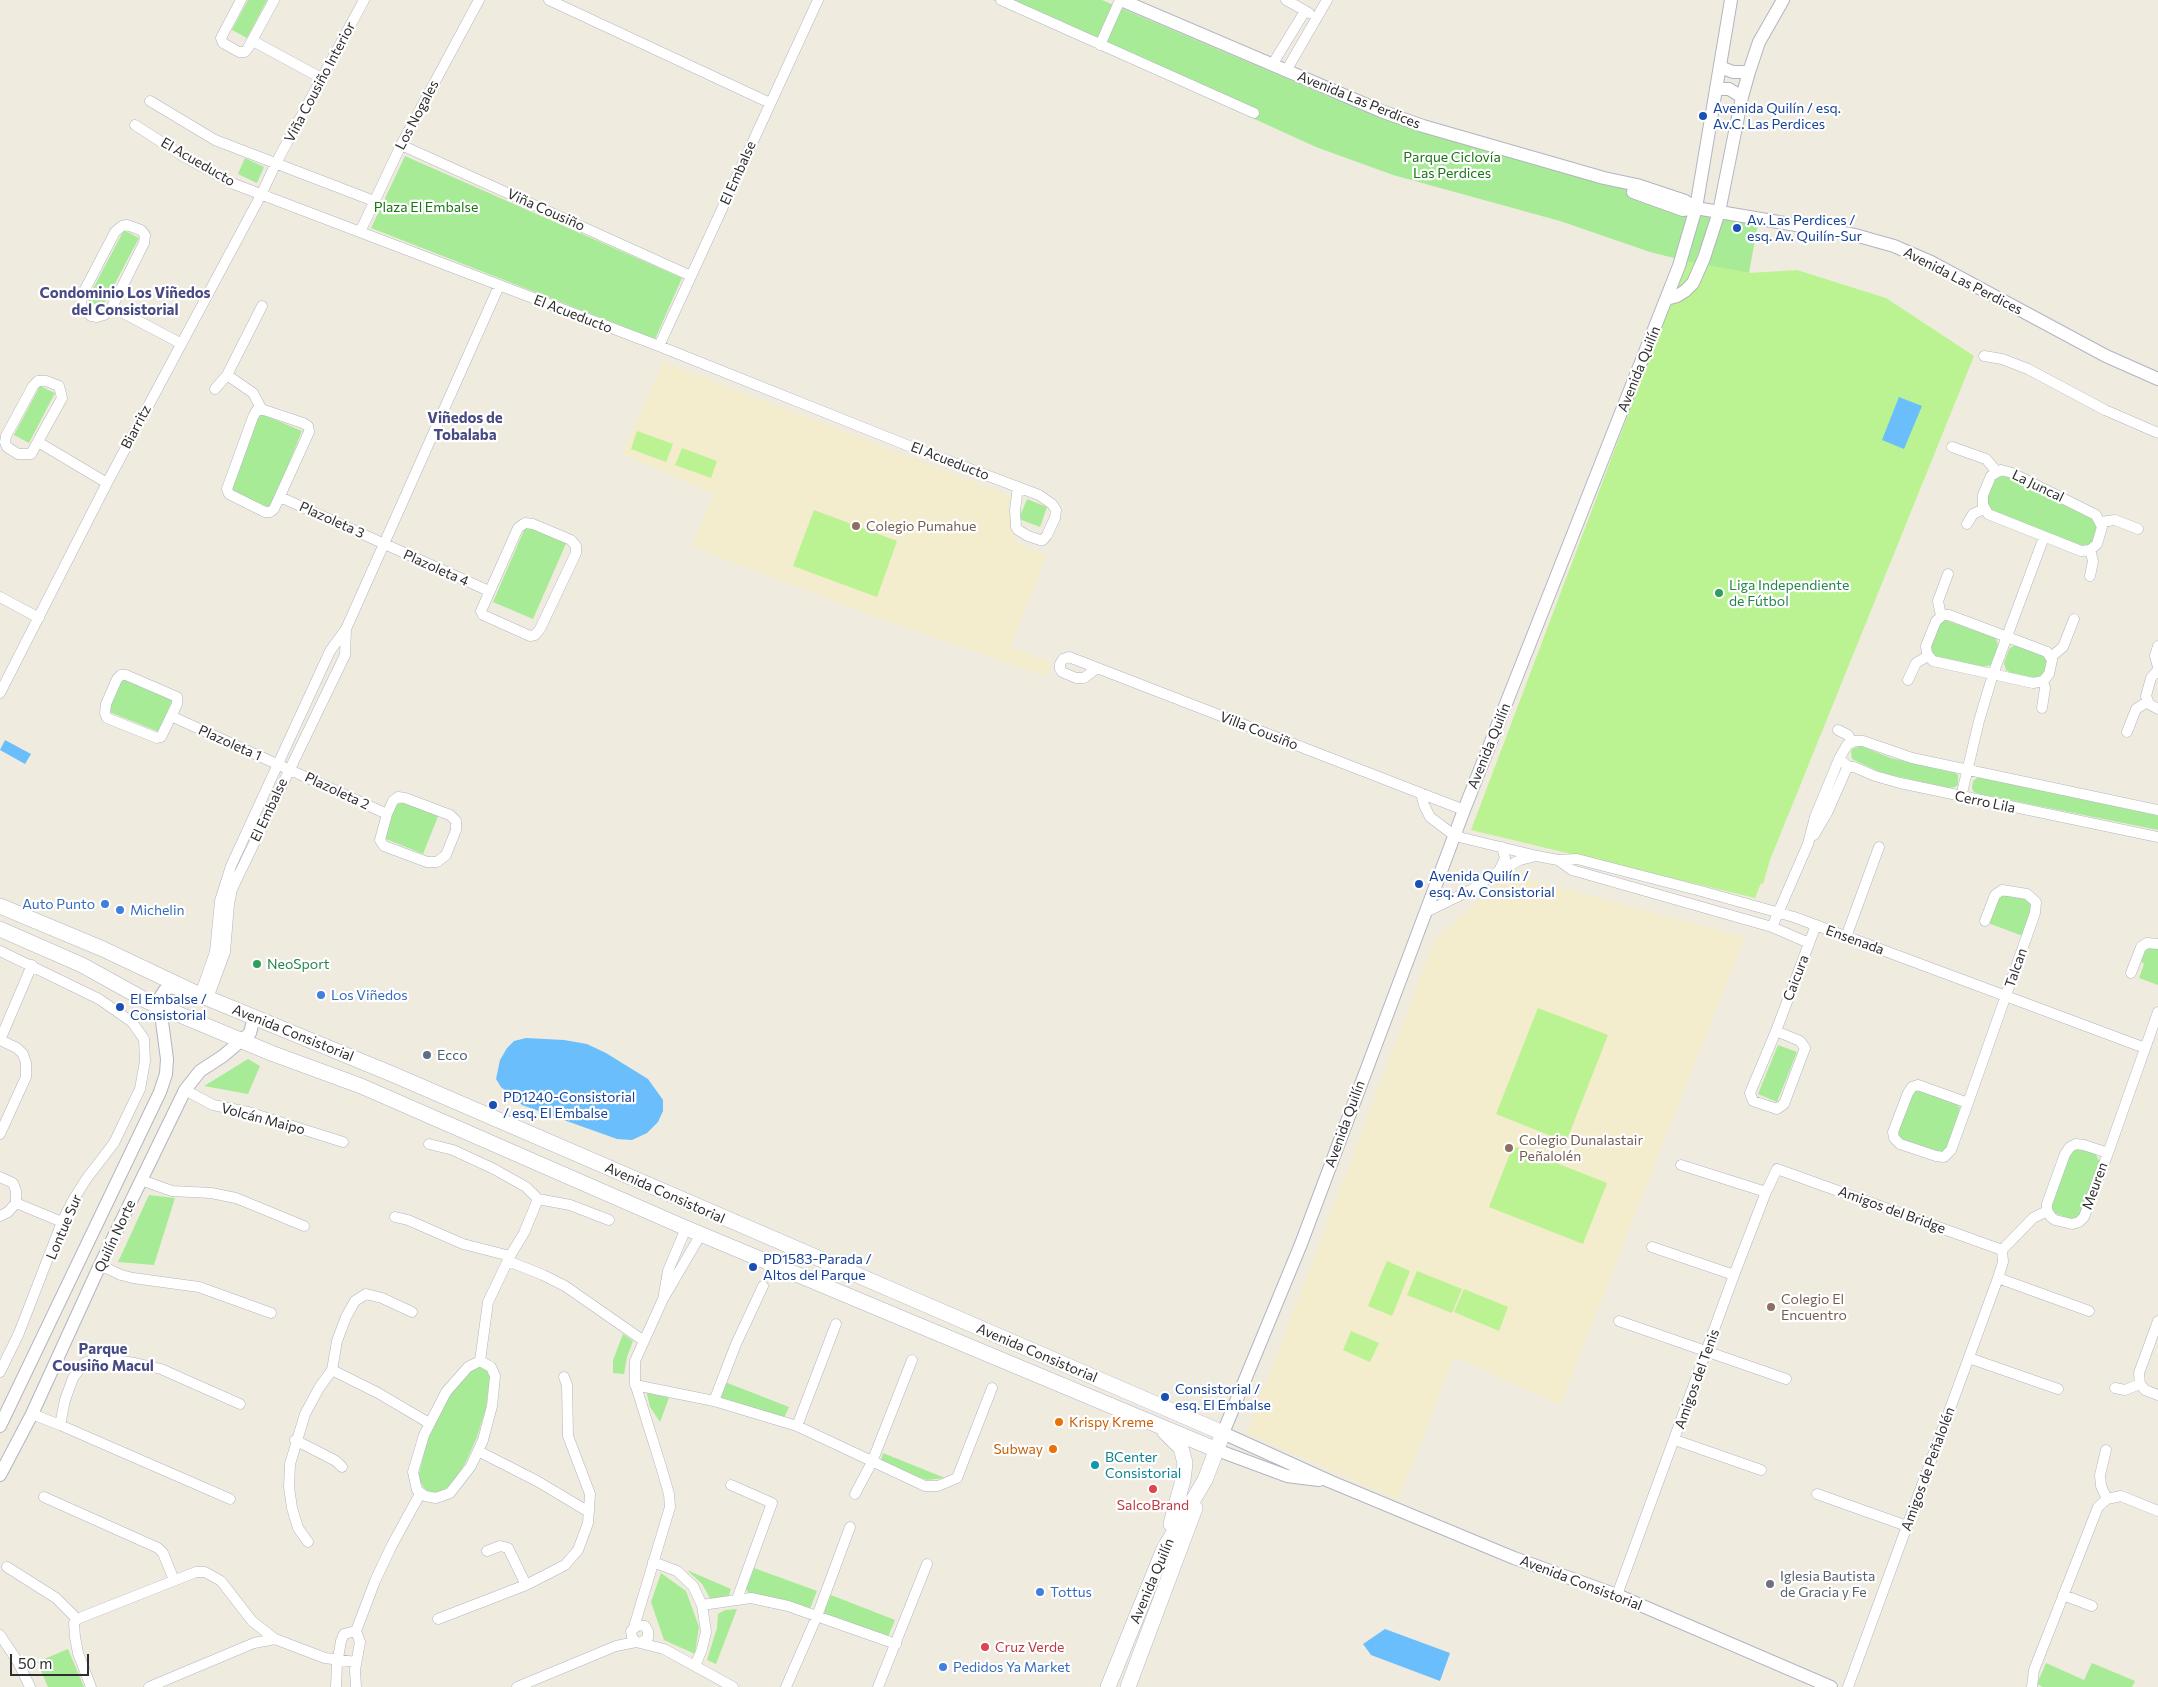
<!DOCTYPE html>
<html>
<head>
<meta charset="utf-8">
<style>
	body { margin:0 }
	#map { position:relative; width:2158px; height:1687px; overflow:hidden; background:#f0ebdf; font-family:Commissioner,sans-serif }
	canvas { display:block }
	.scale { position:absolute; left:10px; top:1654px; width:79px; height:22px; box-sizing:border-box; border:2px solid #2e2e2e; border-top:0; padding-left:6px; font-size:15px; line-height:18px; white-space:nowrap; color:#2e2e2e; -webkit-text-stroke:4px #fff; paint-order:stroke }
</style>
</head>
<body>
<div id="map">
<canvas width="2158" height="1687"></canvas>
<div class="scale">50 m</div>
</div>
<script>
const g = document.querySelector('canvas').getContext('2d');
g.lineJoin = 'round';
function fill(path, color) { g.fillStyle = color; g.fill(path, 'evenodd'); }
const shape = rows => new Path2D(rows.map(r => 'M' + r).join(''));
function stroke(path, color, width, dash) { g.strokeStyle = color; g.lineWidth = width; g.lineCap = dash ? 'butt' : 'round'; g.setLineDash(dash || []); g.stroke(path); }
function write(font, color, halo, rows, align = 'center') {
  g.font = font + ' Commissioner,sans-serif'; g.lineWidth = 4.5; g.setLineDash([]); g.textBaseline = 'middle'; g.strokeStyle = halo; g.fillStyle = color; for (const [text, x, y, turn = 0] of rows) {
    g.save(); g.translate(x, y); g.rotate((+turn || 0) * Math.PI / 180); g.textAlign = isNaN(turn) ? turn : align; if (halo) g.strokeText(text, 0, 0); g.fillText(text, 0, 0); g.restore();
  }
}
const education = shape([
	[663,362,1011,496,1008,508,1017,544,1047,555,1011,647,1052,663,1047,677,869,615,691,546,714,494,622,454],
	[1509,874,1745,937,1560,1405,1454,1357,1398,1500,1247,1433,1435,939]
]);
const green = shape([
	[248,0,267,0,247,38,232,30],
	[993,0,1102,0,1335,99,1410,126,1758,223,1749,273,1698,264,1650,252,1560,221,1393,175,1316,147],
	[405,156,682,278,655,339,371,228],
	[245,158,264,167,257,183,238,174],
	[124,230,139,238,102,308,87,300],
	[40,386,55,393,29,443,14,435],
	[257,412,302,431,271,508,225,489],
	[2005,475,2093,519,2098,527,2093,543,2084,547,1992,512,1988,508,1987,497,1996,478],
	[1027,499,1047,507,1040,527,1019,519],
	[528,521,568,539,533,619,493,602],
	[1945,620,1996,638,1998,646,1991,665,1983,667,1936,657,1932,654,1930,649,1939,625],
	[2013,646,2019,646,2041,654,2047,659,2045,676,2035,679,2011,673,2006,670,2004,663,2009,649],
	[120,677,173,698,159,732,107,711],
	[1861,746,1891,758,1955,773,1958,775,1958,785,1955,787,1949,788,1882,773,1852,759,1851,752,1852,749],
	[1977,778,1983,778,2155,815,2158,816,2158,830,1979,794,1974,792,1972,788,1973,781],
	[397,797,439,814,423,854,381,837],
	[2002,894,2026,897,2033,904,2023,936,1988,923,1996,900],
	[2147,948,2158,948,2158,985,2139,978,2144,964,2140,960],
	[1778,1045,1797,1052,1777,1102,1758,1094],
	[248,1059,260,1066,248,1094,204,1086],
	[1915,1089,1920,1089,1957,1103,1960,1108,1948,1146,1942,1152,1902,1141,1898,1137,1897,1129],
	[2076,1149,2095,1153,2100,1162,2083,1211,2078,1217,2072,1220,2055,1213,2052,1208,2052,1202,2071,1152],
	[149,1195,175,1198,154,1265,118,1262],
	[623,1334,633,1341,627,1357,624,1374,613,1373,613,1360],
	[476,1366,483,1367,488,1371,490,1378,486,1408,477,1437,466,1462,453,1482,442,1492,430,1493,424,1488,418,1478,427,1440,444,1405,464,1376],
	[725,1382,789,1407,784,1418,723,1400,719,1395],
	[646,1390,669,1398,660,1422,650,1407],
	[883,1453,945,1478,927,1480,880,1463],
	[754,1568,817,1591,810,1609,794,1603,749,1594,746,1589],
	[687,1570,731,1589,728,1598,711,1600,702,1584],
	[661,1573,686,1591,699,1627,695,1654,664,1640,651,1602],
	[831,1595,895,1620,888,1637,826,1615,824,1610],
	[737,1609,716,1664,707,1660,717,1628,718,1614,725,1610],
	[68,1649,84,1687,48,1687,37,1662],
	[2046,1663,2084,1680,2092,1663,2135,1681,2132,1687,2043,1687,2037,1684]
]);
const pitch = shape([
	[1686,261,1749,273,1797,270,1886,298,1974,356,1770,860,1763,884,1761,883,1755,898,1471,830],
	[637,431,673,444,666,462,631,449],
	[682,448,717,461,711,478,675,465],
	[814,510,897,541,877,597,793,566],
	[1538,1008,1608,1035,1566,1142,1496,1114],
	[1513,1146,1607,1183,1583,1244,1489,1207],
	[1387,1261,1410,1271,1392,1316,1368,1306],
	[1417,1271,1462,1289,1452,1313,1407,1295],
	[1464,1289,1508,1307,1499,1331,1454,1312],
	[1351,1331,1379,1343,1370,1362,1343,1350]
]);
const water = shape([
	[1899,397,1922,406,1904,449,1882,440],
	[5,740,31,754,25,764,0,750],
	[526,1038,564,1040,587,1044,606,1053,648,1079,663,1100,663,1111,658,1122,647,1133,632,1140,617,1139,522,1105,501,1087,496,1079,500,1060,507,1048,514,1041],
	[1385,1629,1450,1653,1440,1681,1371,1655,1363,1644]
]);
const minor = shape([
	[241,0,221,38,223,43,239,52,245,52,248,48,274,0],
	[549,0,770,103],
	[1001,0,1254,113],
	[1286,0,1309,13],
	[253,41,323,79],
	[1100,45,1120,0],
	[1272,65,1305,11],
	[1286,71,1327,0],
	[150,101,215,140,374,201],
	[135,125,183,156,234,184,659,346,914,448,1039,495,1052,504,1056,510,1055,518,1047,535,1043,540,1040,540,1028,536,1018,530,1016,527,1015,510,1018,487],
	[401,145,691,276],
	[127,225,141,230,145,235,144,243,112,307,104,315,97,317,91,316,83,309,81,304,82,295,115,232,122,226,127,225],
	[360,232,401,145,479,0],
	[112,307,180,343],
	[659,346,818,0],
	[1984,356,2002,359,2028,369,2105,410,2158,433],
	[227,375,253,393,262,410],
	[38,381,46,381,59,386,62,398,31,454,18,454,7,447,5,442,6,436,33,386,38,381],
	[215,389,227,375,262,306],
	[257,410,264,410,303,423,308,426,309,432,274,509,270,512,265,512,229,494,227,489,253,417,257,410],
	[38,442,107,483],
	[1952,447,1986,459,1997,472],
	[2001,470,2012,473,2096,515,2102,527,2097,544,2090,550,2081,551,1988,514,1983,505,1983,495,1991,476,2001,470],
	[280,497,489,591],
	[2101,522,2115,520,2138,529],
	[525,523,533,524,571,540,576,546,576,553,540,629,535,635,530,636,483,615,481,611,518,528,525,523],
	[1967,524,1973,514,1984,509],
	[2090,550,2093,561,2090,576],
	[0,597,39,618],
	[1943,615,1949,615,2047,652,2052,660,2049,674,2043,681,2033,683,1933,661,1927,654,1926,646,1936,621,1943,615],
	[1941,616,1938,601,1948,574],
	[2158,646,2155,656,2158,667],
	[2051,657,2063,647,2074,619],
	[1097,668,1084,678,1076,678,1062,672,1060,669,1060,664,1063,659,1069,657,1464,810],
	[2158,670,2151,678,2146,696,2149,704,2158,709],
	[121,675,126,675,177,697,177,704,161,737,157,738,107,718,105,713,106,704,117,679,121,675],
	[1908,680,1916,663,1928,656],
	[0,693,107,483,261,195,276,163,364,0],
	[2042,708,2045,688,2043,681],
	[171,716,387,814],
	[1838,730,1848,735,1852,742],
	[2127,732,2136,709,2147,702],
	[1839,759,1849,767,1854,767,1875,776,1900,783,2158,837],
	[1421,793,1424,805,1430,817,1455,836,1537,856,1558,860,1577,859,1701,891,1794,917,2145,1048],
	[398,797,405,798,450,815,456,821,456,830,446,855,437,862,427,862,384,846,380,840,387,814,393,801,398,797],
	[1961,797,1979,721,1993,674,2044,537],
	[1814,835,1827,813,1846,770,1849,767],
	[1558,860,1572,870,1772,927,1809,943],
	[1499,871,1520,860,1536,856],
	[1426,912,1471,890,1499,871,1505,858,1502,847],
	[1772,927,1808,844,1815,817,1839,759,1847,745,1855,741,1863,741,1912,758,2158,810],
	[1846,937,1879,847],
	[0,951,99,999,132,1022,144,1039,145,1061,140,1089,114,1143,87,1178,73,1200,62,1222,19,1333,0,1372],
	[2131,973,2141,947,2147,943,2158,944],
	[200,995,215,952,220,901,231,866,330,651,346,629,499,286],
	[208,998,225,952,229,904,232,889,345,655,346,629],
	[1776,1031,1800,1041,1805,1048,1784,1104,1777,1109,1753,1101,1750,1093,1776,1031],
	[1776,1031,1816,925],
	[0,1040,17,1048,23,1054,26,1063,26,1077,0,1134],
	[0,1040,32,965],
	[1918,1085,1968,1103,1951,1150,1944,1157,1936,1156,1900,1144,1894,1138,1893,1132,1908,1093,1912,1087,1918,1085],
	[185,1090,213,1105,248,1112,343,1142],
	[1968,1103,2035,913,2036,902,2027,894,2002,890,1995,895,1985,921],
	[429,1144,453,1150,494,1169,526,1187,538,1199,570,1205,609,1220],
	[2076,1144,2084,1145,2108,1153,2084,1217,2079,1222,2072,1224,2055,1220,2051,1217,2047,1211,2047,1204,2065,1154,2070,1147,2076,1144],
	[2108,1153,2158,1012],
	[1681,1165,1766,1192],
	[0,1177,13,1183,16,1191,16,1203,8,1212,0,1216],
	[141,1180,172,1191,211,1193,236,1198,304,1226],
	[16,1203,62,1222],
	[395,1217,408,1220,463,1244,510,1256],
	[1652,1247,1734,1275],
	[2002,1250,2033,1218,2047,1211],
	[508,1261,543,1275,565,1286,644,1341],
	[100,1265,121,1275,133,1278,199,1287,271,1313],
	[1998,1278,2089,1311],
	[664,1294,668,1271,686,1228],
	[1619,1321,1786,1379],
	[1969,1358,2058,1389],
	[480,1361,491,1367,495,1376,492,1406,483,1440,471,1466,450,1493,436,1498,425,1496,417,1490,413,1472,424,1435,446,1392,468,1367,480,1361],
	[480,1361,488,1302,510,1256,524,1233,538,1199],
	[332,1370,378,1393,429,1423],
	[2140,1384,2139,1373,2158,1321],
	[2140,1384,2145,1390,2158,1395],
	[635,1385,714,1401,797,1426,925,1486,938,1486,957,1478,992,1388],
	[2115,1388,2125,1390,2140,1384],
	[714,1401,736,1344,763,1286],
	[32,1414,60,1425],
	[797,1426,836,1324],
	[295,1440,336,1461,342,1467],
	[1675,1440,1761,1470],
	[2106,1450,2100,1475,2101,1486,2107,1499],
	[478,1451,537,1481,589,1512],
	[731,1485,772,1503,737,1599],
	[855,1494,872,1462,912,1360],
	[1817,1494,1907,1526],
	[44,1497,158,1548,163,1553,174,1580],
	[230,1499,60,1425,65,1400,73,1378,84,1363,98,1358,135,1363,161,1369,240,1404],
	[308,1542,298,1528,292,1508,289,1487,290,1464,305,1414,319,1388,332,1370,337,1341,346,1317,355,1301,366,1294,382,1298,412,1312],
	[487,1551,500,1546,508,1548,526,1585],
	[653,1562,677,1571,693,1586,702,1605,706,1632,702,1649,695,1666],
	[7,1567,56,1598,77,1619],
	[1617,1595,1734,1275,1766,1192,1777,1169,2002,1250],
	[2063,1595,2092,1606],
	[702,1605,751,1598,788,1606,896,1644],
	[438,1619,526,1585,565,1565,578,1550,588,1523,590,1494,568,1436,567,1385,564,1377],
	[634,1627,670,1507,669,1494,660,1463,635,1383,635,1361,663,1299,701,1234],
	[356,1631,375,1581,392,1545,420,1494],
	[356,1631,360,1642,355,1670,356,1687],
	[0,1635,18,1662,30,1687],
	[642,1642,648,1638,648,1631,645,1626,638,1625,631,1631,632,1637,636,1642,664,1649,733,1687],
	[91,1687,78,1653,75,1637,74,1623,77,1619,196,1572,205,1572,221,1581,252,1621,275,1639,325,1658,356,1662],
	[149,1687,254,1643,275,1639],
	[336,1687,337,1664,341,1641,344,1634,356,1631],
	[517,1687,616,1646,636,1642],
	[786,1687,817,1616,850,1527],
	[878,1687,927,1564],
	[1848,1687,1998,1278,2003,1262,2002,1250],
	[2032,1687,2034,1670,2098,1507,2107,1499,2121,1496,2158,1511]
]);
const tertiary = shape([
	[1121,0,1381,111,1423,126,1604,178,1637,185,1685,201,1696,208],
	[1731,0,1696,208,1679,266,1464,810,1301,1244,1223,1433,1329,1481,1514,1558,1617,1595,1831,1687],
	[1720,67,1733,72,1749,72],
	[1717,89,1729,89,1742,97],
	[1633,192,1683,210,1696,208,1855,235,1894,246,1931,262,2106,356,2158,379],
	[1666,299,1677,296,1685,291,1693,283,1704,258,1719,212,1742,97,1749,72,1759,42,1783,0],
	[0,1426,160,1092,166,1074,167,1059,159,999,165,990,171,987,184,991],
	[1217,1450,1287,1476,1319,1480],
	[0,1475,32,1414,100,1265,185,1090,200,1071,223,1056,250,1033,254,1017]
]);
const secondary = shape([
	[0,906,103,949,200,995,392,1074,1223,1433,1205,1480,1164,1549,1108,1687],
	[0,929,82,965,147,1001,271,1053,361,1086,686,1228,1217,1450],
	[1165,1432,1181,1448,1185,1463,1183,1480,1171,1524],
	[1128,1687,1195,1508]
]);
const markers = [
	[1703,116,5,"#1a4fb4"],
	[1737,228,5,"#1a4fb4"],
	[856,526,5,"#8d6e63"],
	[1719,593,5,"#2e9e5b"],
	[1419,884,5,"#1a4fb4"],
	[105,904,5,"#3f7fe0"],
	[120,910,5,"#3f7fe0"],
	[257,964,5,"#2e9e5b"],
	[321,995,5,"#3f7fe0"],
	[120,1007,5,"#1a4fb4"],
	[427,1055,5,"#5c6f8a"],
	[493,1105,5,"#1a4fb4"],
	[1509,1148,5,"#8d6e63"],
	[753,1267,5,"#1a4fb4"],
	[1771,1307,5,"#8d6e63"],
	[1165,1397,5,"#1a4fb4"],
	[1059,1422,5,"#e8710a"],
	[1053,1449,5,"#e8710a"],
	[1095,1465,5,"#0f9aa8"],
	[1153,1489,5,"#e0444e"],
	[1770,1584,5,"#6b7280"],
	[1040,1592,5,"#3f7fe0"],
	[985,1647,5,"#e0444e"],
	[943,1667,5,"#3f7fe0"]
];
const streetNames = [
	["Viña Cousiño Interior",320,82,-62],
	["Avenida Las Perdices",1359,100,22],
	["Los Nogales",417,115,-62],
	["El Acueducto",198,162,30],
	["El Embalse",738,173,-66],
	["Viña Cousiño",546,210,24],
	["Avenida Las Perdices",1963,281,27],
	["El Acueducto",573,314,21],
	["Avenida Quilín",1639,369,-68],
	["Biarritz",136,427,-62],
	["El Acueducto",950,461,21],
	["La Juncal",2038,486,26],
	["Plazoleta 3",332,520,24],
	["Plazoleta 4",436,568,24],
	["Villa Cousiño",1259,731,21],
	["Plazoleta 1",230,743,24],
	["Avenida Quilín",1489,746,-68],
	["Plazoleta 2",337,791,25],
	["Cerro Lila",1985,802,12],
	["El Embalse",269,810,-65],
	["Ensenada",1855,940,20],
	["Talcan",2016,968,-71],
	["Caicura",1796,978,-69],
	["Avenida Consistorial",293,1033,22],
	["Volcán Maipo",263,1119,15],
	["Avenida Quilín",1345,1124,-70],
	["Meuren",2095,1186,-70],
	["Avenida Consistorial",665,1193,24],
	["Amigos del Bridge",1892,1210,20],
	["Lontue Sur",64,1227,-67],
	["Quilín Norte",115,1236,-65],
	["Avenida Consistorial",1037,1353,23],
	["Amigos del Tenis",1697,1379,-70],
	["Amigos de Peñalolén",1928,1469,-70],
	["Avenida Quilín",1152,1581,-67],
	["Avenida Consistorial",1581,1583,21]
];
const transitNames = [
	["Avenida Quilín / esq.",1713,108],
	["Av.C. Las Perdices",1713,124],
	["Av. Las Perdices /",1747,220],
	["esq. Av. Quilín-Sur",1747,236],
	["Avenida Quilín /",1429,876],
	["esq. Av. Consistorial",1429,892],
	["El Embalse /",130,999],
	["Consistorial",130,1015],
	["PD1240-Consistorial",503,1097],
	["/ esq. El Embalse",503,1113],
	["PD1583-Parada /",763,1259],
	["Altos del Parque",763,1275],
	["Consistorial /",1175,1389],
	["esq. El Embalse",1175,1405]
];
const parkNames = [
	["Parque Ciclovía",1452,157],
	["Las Perdices",1452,173],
	["Plaza El Embalse",426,207]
];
const educationNames = [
	["Colegio Pumahue",866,526],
	["Colegio Dunalastair",1519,1140],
	["Peñalolén",1519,1156],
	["Colegio El",1781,1299],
	["Encuentro",1781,1315]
];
const leisureNames = [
	["Liga Independiente",1729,585],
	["de Fútbol",1729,601],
	["NeoSport",267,964]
];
const shopNames = [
	["Auto Punto",95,904,"right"],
	["Michelin",130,910],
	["Los Viñedos",331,995],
	["Tottus",1050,1592],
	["Pedidos Ya Market",953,1667]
];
const serviceNames = [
	["Ecco",437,1055]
];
const foodNames = [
	["Krispy Kreme",1069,1422],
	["Subway",1043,1449,"right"]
];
const cultureNames = [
	["BCenter",1105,1457],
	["Consistorial",1105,1473]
];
const healthNames = [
	["SalcoBrand",1153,1505],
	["Cruz Verde",995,1647,"left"]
];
const worshipNames = [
	["Iglesia Bautista",1780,1576],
	["de Gracia y Fe",1780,1592]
];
const neighbourhoodNames = [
	["Condominio Los Viñedos",125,293],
	["del Consistorial",125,310],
	["Viñedos de",465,418],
	["Tobalaba",465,435],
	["Parque",103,1349],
	["Cousiño Macul",103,1366]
];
fill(education, '#f3eccd');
fill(green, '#a7eb97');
fill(pitch, '#bbf392');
fill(water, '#69befb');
stroke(minor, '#b3b4c2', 11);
stroke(tertiary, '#b3b4c2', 14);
stroke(secondary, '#b3b4c2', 16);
stroke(minor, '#fff', 10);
stroke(tertiary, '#fff', 12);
stroke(secondary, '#fff', 15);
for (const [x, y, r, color] of markers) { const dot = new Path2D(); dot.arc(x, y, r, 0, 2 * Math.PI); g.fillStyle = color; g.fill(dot); stroke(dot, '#fff', 2); }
write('14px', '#2e2e2e', '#fff', streetNames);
write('14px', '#164399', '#fff', transitNames, 'left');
write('14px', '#197513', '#fff', parkNames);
write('14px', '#785e54', '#fff', educationNames, 'left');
write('14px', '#27864d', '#fff', leisureNames, 'left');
write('14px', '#366cbe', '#fff', shopNames, 'left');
write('14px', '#4e5e75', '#fff', serviceNames, 'left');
write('14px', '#c56008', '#fff', foodNames, 'left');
write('14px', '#0d838f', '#fff', cultureNames, 'left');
write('14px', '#be3a42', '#fff', healthNames);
write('14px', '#5b616d', '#fff', worshipNames, 'left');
write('bold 15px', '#484a84', '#fff', neighbourhoodNames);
</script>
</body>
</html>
